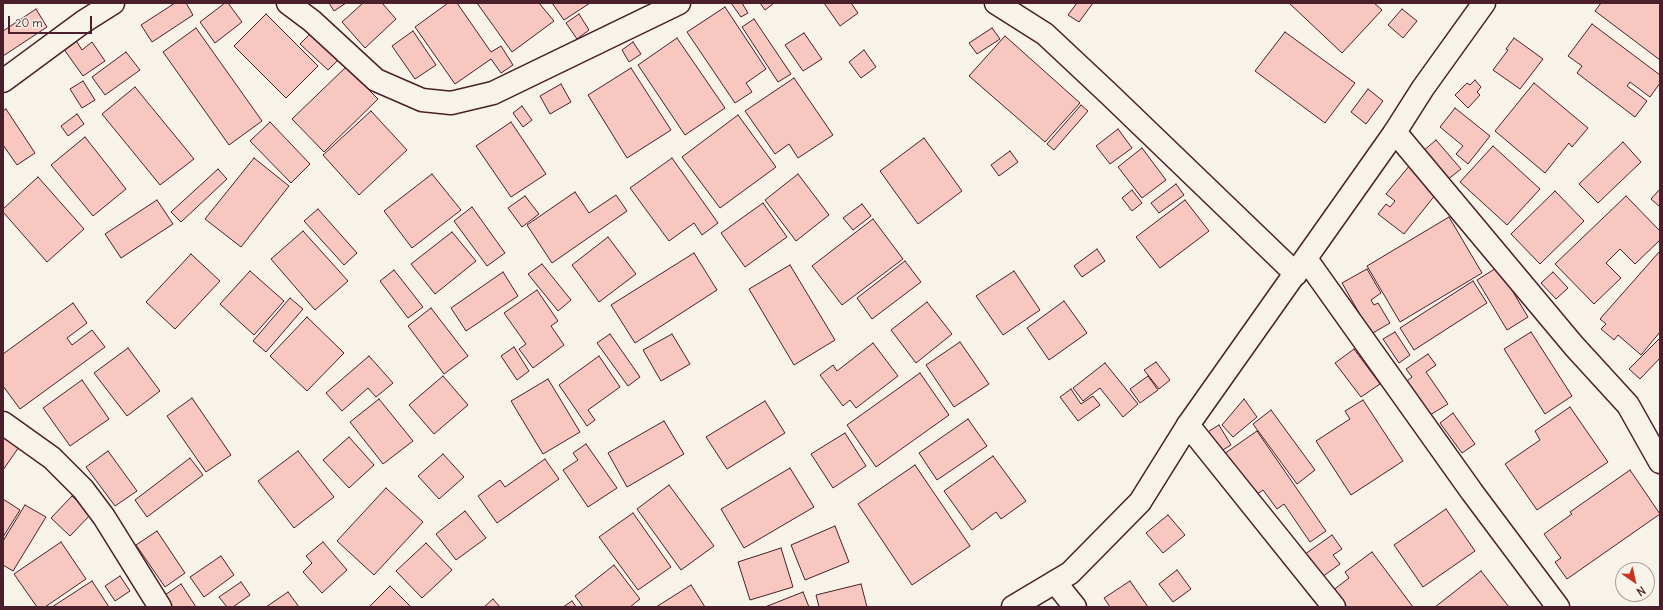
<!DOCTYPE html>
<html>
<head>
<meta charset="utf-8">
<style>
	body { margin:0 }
	#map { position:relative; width:1663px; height:610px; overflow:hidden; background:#f7f3e8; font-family:Delius,sans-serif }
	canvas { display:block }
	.frame { position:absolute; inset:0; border:4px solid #4a1f2b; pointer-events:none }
	.north { position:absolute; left:1615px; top:562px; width:40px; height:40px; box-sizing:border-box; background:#f7f3e8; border:1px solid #b29e9c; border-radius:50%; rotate:146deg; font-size:11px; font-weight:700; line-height:16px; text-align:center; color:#4a1f2b }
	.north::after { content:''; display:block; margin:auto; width:14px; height:18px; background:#c8321e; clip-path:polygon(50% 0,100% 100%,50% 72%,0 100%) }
	.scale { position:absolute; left:8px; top:16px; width:84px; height:18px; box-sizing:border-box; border:2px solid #4a1f2b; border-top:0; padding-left:5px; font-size:12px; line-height:14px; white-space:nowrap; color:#4a1f2b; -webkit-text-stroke:3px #f7f3e8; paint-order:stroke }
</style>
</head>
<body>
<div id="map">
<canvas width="1663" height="610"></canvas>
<div class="frame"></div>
<div class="north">N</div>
<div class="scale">20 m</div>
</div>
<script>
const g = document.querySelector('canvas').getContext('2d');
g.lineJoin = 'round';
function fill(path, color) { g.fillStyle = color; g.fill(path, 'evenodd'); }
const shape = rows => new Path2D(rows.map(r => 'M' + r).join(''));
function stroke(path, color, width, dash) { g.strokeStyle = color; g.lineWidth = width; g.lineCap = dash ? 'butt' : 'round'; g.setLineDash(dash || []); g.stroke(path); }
const building = shape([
	[175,3,186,3,193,15,152,42,141,25,175,3],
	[225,3,228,3,242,22,215,43,200,22,225,3],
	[329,3,346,3,334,11,329,3],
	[363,3,382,3,396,19,365,48,342,22,363,3],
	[448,3,457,3,491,52,501,46,513,65,501,73,491,59,455,84,415,27,448,3],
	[477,3,539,3,554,21,512,52,477,3],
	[552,3,590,3,564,20,552,3],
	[731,3,742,3,748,13,741,17,731,3],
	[760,3,774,3,765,10,760,3],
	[824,3,851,3,858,13,840,26,824,3],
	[1077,3,1093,3,1079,22,1068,15,1077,3],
	[1289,3,1374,3,1382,10,1342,53,1289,3],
	[1601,3,1660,3,1660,60,1595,11,1601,3],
	[725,7,766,69,746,83,752,92,735,103,687,32,725,7],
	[36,9,47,27,3,56,3,31,36,9],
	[1402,9,1417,21,1403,38,1388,25,1402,9],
	[266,14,318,66,286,98,234,46,266,14],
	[579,14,589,30,577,39,566,23,579,14],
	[754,19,791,74,778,82,742,27,754,19],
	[1592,24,1660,75,1660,83,1650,97,1630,82,1627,86,1647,101,1635,117,1577,73,1582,66,1568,56,1592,24],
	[196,28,262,121,229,145,163,52,196,28],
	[992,28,1000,39,977,54,969,43,992,28],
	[413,31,436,65,415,79,392,46,413,31],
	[1285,32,1355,83,1325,123,1255,71,1285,32],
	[804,33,822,59,803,71,785,45,804,33],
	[310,34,338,60,328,70,300,44,310,34],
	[1005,36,1080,103,1045,142,969,76,1005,36],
	[677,38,725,108,685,135,638,65,677,38],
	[1514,38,1543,59,1520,89,1493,70,1508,50,1506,49,1514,38],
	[75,39,82,50,92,42,105,61,83,76,63,48,75,39],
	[633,42,641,54,629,62,622,50,633,42],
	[864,50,876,67,861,78,849,62,864,50],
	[126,52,140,70,105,95,92,77,126,52],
	[346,67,378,99,324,152,292,119,346,67],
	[631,68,671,130,627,158,588,95,631,68],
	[794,78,833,135,798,158,789,144,775,154,745,111,794,78],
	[1475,80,1481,87,1477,92,1480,95,1468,108,1455,95,1467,83,1470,85,1475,80],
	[83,81,95,100,82,108,70,89,83,81],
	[1534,83,1588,128,1572,147,1569,143,1545,173,1495,131,1534,83],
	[561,84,571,102,550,114,540,96,561,84],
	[135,87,194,159,160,185,102,114,135,87],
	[1368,89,1383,101,1366,124,1351,112,1368,89],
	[1081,105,1088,111,1054,150,1047,144,1081,105],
	[522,106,532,120,523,127,513,113,522,106],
	[1455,108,1490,136,1468,164,1456,154,1463,146,1440,127,1455,108],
	[6,109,35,153,17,165,3,145,3,111,6,109],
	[371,111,407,150,359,195,323,155,371,111],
	[77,114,84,124,68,136,61,126,77,114],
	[738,115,776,167,720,208,682,157,738,115],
	[270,122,310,164,291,183,250,141,270,122],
	[511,122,546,174,511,197,476,146,511,122],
	[1118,129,1132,148,1110,164,1096,146,1118,129],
	[85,137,126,189,93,216,51,165,85,137],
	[924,138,962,191,918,224,880,171,924,138],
	[1436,140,1461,169,1447,180,1422,152,1436,140],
	[1623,142,1641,162,1598,203,1579,184,1623,142],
	[1493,146,1540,189,1507,225,1460,182,1493,146],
	[1142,148,1166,180,1142,198,1118,167,1142,148],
	[1010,151,1018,162,999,176,991,165,1010,151],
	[254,158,289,186,241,247,205,219,254,158],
	[672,158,718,223,702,235,694,223,669,241,630,188,672,158],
	[1410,165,1440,189,1404,234,1378,214,1386,204,1390,207,1395,201,1386,194,1410,165],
	[218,169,227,179,181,222,171,212,218,169],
	[432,174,461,210,412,248,384,211,432,174],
	[798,174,829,215,796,241,765,200,798,174],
	[38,177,84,229,47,262,3,212,3,209,38,177],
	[1176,184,1184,195,1159,213,1151,203,1176,184],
	[1660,189,1660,207,1651,199,1660,189],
	[1132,190,1142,203,1132,211,1122,198,1132,190],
	[1555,191,1584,221,1540,264,1511,234,1555,191],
	[575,192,589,213,616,195,627,211,552,263,527,225,575,192],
	[525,196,539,214,522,227,508,208,525,196],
	[1626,196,1660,231,1660,240,1635,264,1620,249,1606,263,1621,278,1594,304,1555,264,1626,196],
	[157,200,173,224,121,258,105,234,157,200],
	[1185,200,1209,231,1160,268,1136,237,1185,200],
	[763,203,787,237,745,267,721,233,763,203],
	[862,204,871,216,853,230,843,218,862,204],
	[472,207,505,253,487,266,454,221,472,207],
	[318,209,357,253,344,265,304,221,318,209],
	[1449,217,1482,273,1400,322,1367,266,1449,217],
	[873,219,903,259,842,305,812,266,873,219],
	[303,231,348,281,315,310,271,259,303,231],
	[452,232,476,261,435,294,411,264,452,232],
	[608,237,636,274,599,302,572,265,608,237],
	[1097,249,1105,261,1082,277,1074,266,1097,249],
	[1660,251,1660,332,1641,355,1618,335,1614,340,1601,329,1606,324,1600,319,1660,251],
	[694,253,717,290,635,343,611,305,694,253],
	[191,254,220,281,175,329,146,302,191,254],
	[905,261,921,282,872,319,857,298,905,261],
	[542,264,571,300,558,311,528,274,542,264],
	[790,265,835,340,794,365,749,289,790,265],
	[1498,267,1528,317,1507,330,1477,280,1498,267],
	[1367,269,1381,293,1371,300,1374,305,1378,303,1390,323,1371,334,1342,283,1367,269],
	[394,270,423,307,408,318,380,281,394,270],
	[250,271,284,301,254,335,220,304,250,271],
	[1014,271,1040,310,1003,335,976,296,1014,271],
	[503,272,518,296,466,331,451,308,503,272],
	[1553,272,1568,288,1556,299,1541,283,1553,272],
	[1473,281,1487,303,1414,350,1400,328,1473,281],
	[537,290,558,321,551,326,564,345,533,368,519,349,526,344,504,313,537,290],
	[290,298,303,309,266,352,253,341,290,298],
	[1064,301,1087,333,1049,360,1027,328,1064,301],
	[927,302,952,334,916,363,891,330,927,302],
	[73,303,87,323,67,338,72,345,92,330,105,347,20,409,3,386,3,354,73,303],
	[431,308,468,356,444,374,408,326,431,308],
	[307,317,344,353,307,391,270,356,307,317],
	[1395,332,1410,355,1399,363,1383,339,1395,332],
	[1531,332,1572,396,1545,414,1504,349,1531,332],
	[610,334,640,377,628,386,597,343,610,334],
	[672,334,690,364,661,381,643,350,672,334],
	[1660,338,1660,358,1640,379,1629,369,1660,338],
	[960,342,989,384,954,407,926,365,960,342],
	[873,343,898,376,856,408,850,400,843,406,820,375,833,365,837,371,873,343],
	[514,347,529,371,517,380,501,356,514,347],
	[128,348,160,391,127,416,94,373,128,348],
	[1354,349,1380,384,1361,397,1335,363,1354,349],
	[1428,354,1436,365,1426,372,1448,404,1430,415,1407,381,1412,377,1406,369,1428,354],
	[369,356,393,383,376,397,368,388,342,411,326,393,369,356],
	[599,356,620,387,588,410,595,420,587,426,559,385,599,356],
	[1156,362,1170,380,1159,389,1144,370,1156,362],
	[1105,363,1138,404,1123,417,1100,388,1083,401,1073,388,1105,363],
	[920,373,949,415,876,467,847,425,920,373],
	[443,376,468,405,434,434,409,405,443,376],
	[1148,376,1158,390,1140,403,1130,389,1148,376],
	[548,379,580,432,543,454,511,401,548,379],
	[82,380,109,419,70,446,43,408,82,380],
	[1071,389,1081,404,1093,396,1100,405,1078,421,1060,397,1071,389],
	[192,398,231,455,206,472,167,416,192,398],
	[379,399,413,441,383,464,350,422,379,399],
	[1244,399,1257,417,1233,437,1222,425,1244,399],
	[1363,400,1403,461,1351,495,1316,441,1350,419,1345,411,1363,400],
	[765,401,785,433,727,469,706,437,765,401],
	[1570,407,1608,462,1537,510,1505,464,1540,440,1535,431,1570,407],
	[1271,410,1315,470,1297,484,1253,424,1271,410],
	[1453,413,1475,444,1462,453,1440,423,1453,413],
	[968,419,987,446,937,480,919,453,968,419],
	[664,421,684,454,627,487,608,453,664,421],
	[1219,425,1231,445,1218,453,1206,433,1219,425],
	[1257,431,1326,531,1310,542,1284,504,1277,509,1263,490,1250,499,1221,456,1257,431],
	[845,433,866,466,833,488,811,454,845,433],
	[3,436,19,447,3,470,3,436],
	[349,437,374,465,349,488,323,460,349,437],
	[586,444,617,488,588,507,563,470,578,460,573,453,586,444],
	[108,451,137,491,115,506,86,467,108,451],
	[298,451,334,497,294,528,258,481,298,451],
	[443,454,464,477,439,499,418,476,443,454],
	[993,456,1026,501,1001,519,996,512,972,530,944,491,993,456],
	[190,458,203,475,147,517,135,500,190,458],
	[545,459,559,479,497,523,478,496,500,480,505,487,545,459],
	[915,465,970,546,912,585,858,504,915,465],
	[790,468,814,507,744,548,721,509,790,468],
	[1630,470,1660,514,1567,579,1555,562,1561,558,1544,534,1572,514,1570,512,1630,470],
	[669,485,714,546,681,570,637,509,669,485],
	[386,488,423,522,374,575,337,541,386,488],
	[72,496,91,514,70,536,51,518,72,496],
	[3,499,20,510,3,537,3,499],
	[25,505,46,517,13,571,3,565,3,541,25,505],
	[1446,509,1475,551,1423,587,1394,545,1446,509],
	[465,511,486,538,456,560,436,534,465,511],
	[633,513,671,567,638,590,599,537,633,513],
	[1168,515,1185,535,1163,553,1146,533,1168,515],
	[835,526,849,562,805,580,791,545,835,526],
	[157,531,185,573,165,587,136,545,157,531],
	[1332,535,1342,549,1333,555,1340,564,1318,580,1301,557,1332,535],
	[61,542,86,579,45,607,37,607,14,574,61,542],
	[323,542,347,570,322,593,303,572,312,563,306,556,323,542],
	[426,543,452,570,422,598,396,571,426,543],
	[781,548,793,587,750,600,738,562,781,548],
	[1372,552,1413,607,1344,607,1332,591,1349,578,1345,572,1372,552],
	[221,556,234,575,204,597,190,577,221,556],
	[614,565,640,599,630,607,583,607,575,596,614,565],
	[1177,570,1191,589,1173,602,1159,584,1177,570],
	[1481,571,1509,607,1435,607,1481,571],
	[120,576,130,591,115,601,105,586,120,576],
	[92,581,109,607,52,607,92,581],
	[1130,581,1148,607,1110,607,1104,598,1130,581],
	[241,582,250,595,233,607,227,607,219,597,241,582],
	[181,584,196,607,168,607,162,597,181,584],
	[861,584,867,607,819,607,816,595,861,584],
	[691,585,705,607,656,607,691,585],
	[390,586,411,607,369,607,390,586],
	[288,592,299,607,266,607,288,592],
	[803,592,809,607,765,607,803,592],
	[493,599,500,607,484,607,493,599],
	[572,601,576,607,563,607,572,601]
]);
const street = shape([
	[288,3,312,21,376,80,422,100,451,103,493,93,679,3],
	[996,3,1045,34,1109,94,1296,274],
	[3,81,83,22,113,3],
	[1395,132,1574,346,1628,405,1660,462],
	[1306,259,1472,492,1558,607],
	[3,423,52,458,83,489,104,517,160,607],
	[1188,425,1334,607],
	[1055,582,1075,607]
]);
const secondary = shape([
	[1013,607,1070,573,1140,502,1188,425,1395,132,1423,88,1484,3]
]);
fill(building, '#f8c8c0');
stroke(building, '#4a1f2b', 1);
stroke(street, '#4a1f2b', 25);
stroke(secondary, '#4a1f2b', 25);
stroke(street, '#f7f3e8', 22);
stroke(secondary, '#f7f3e8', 22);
</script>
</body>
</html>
